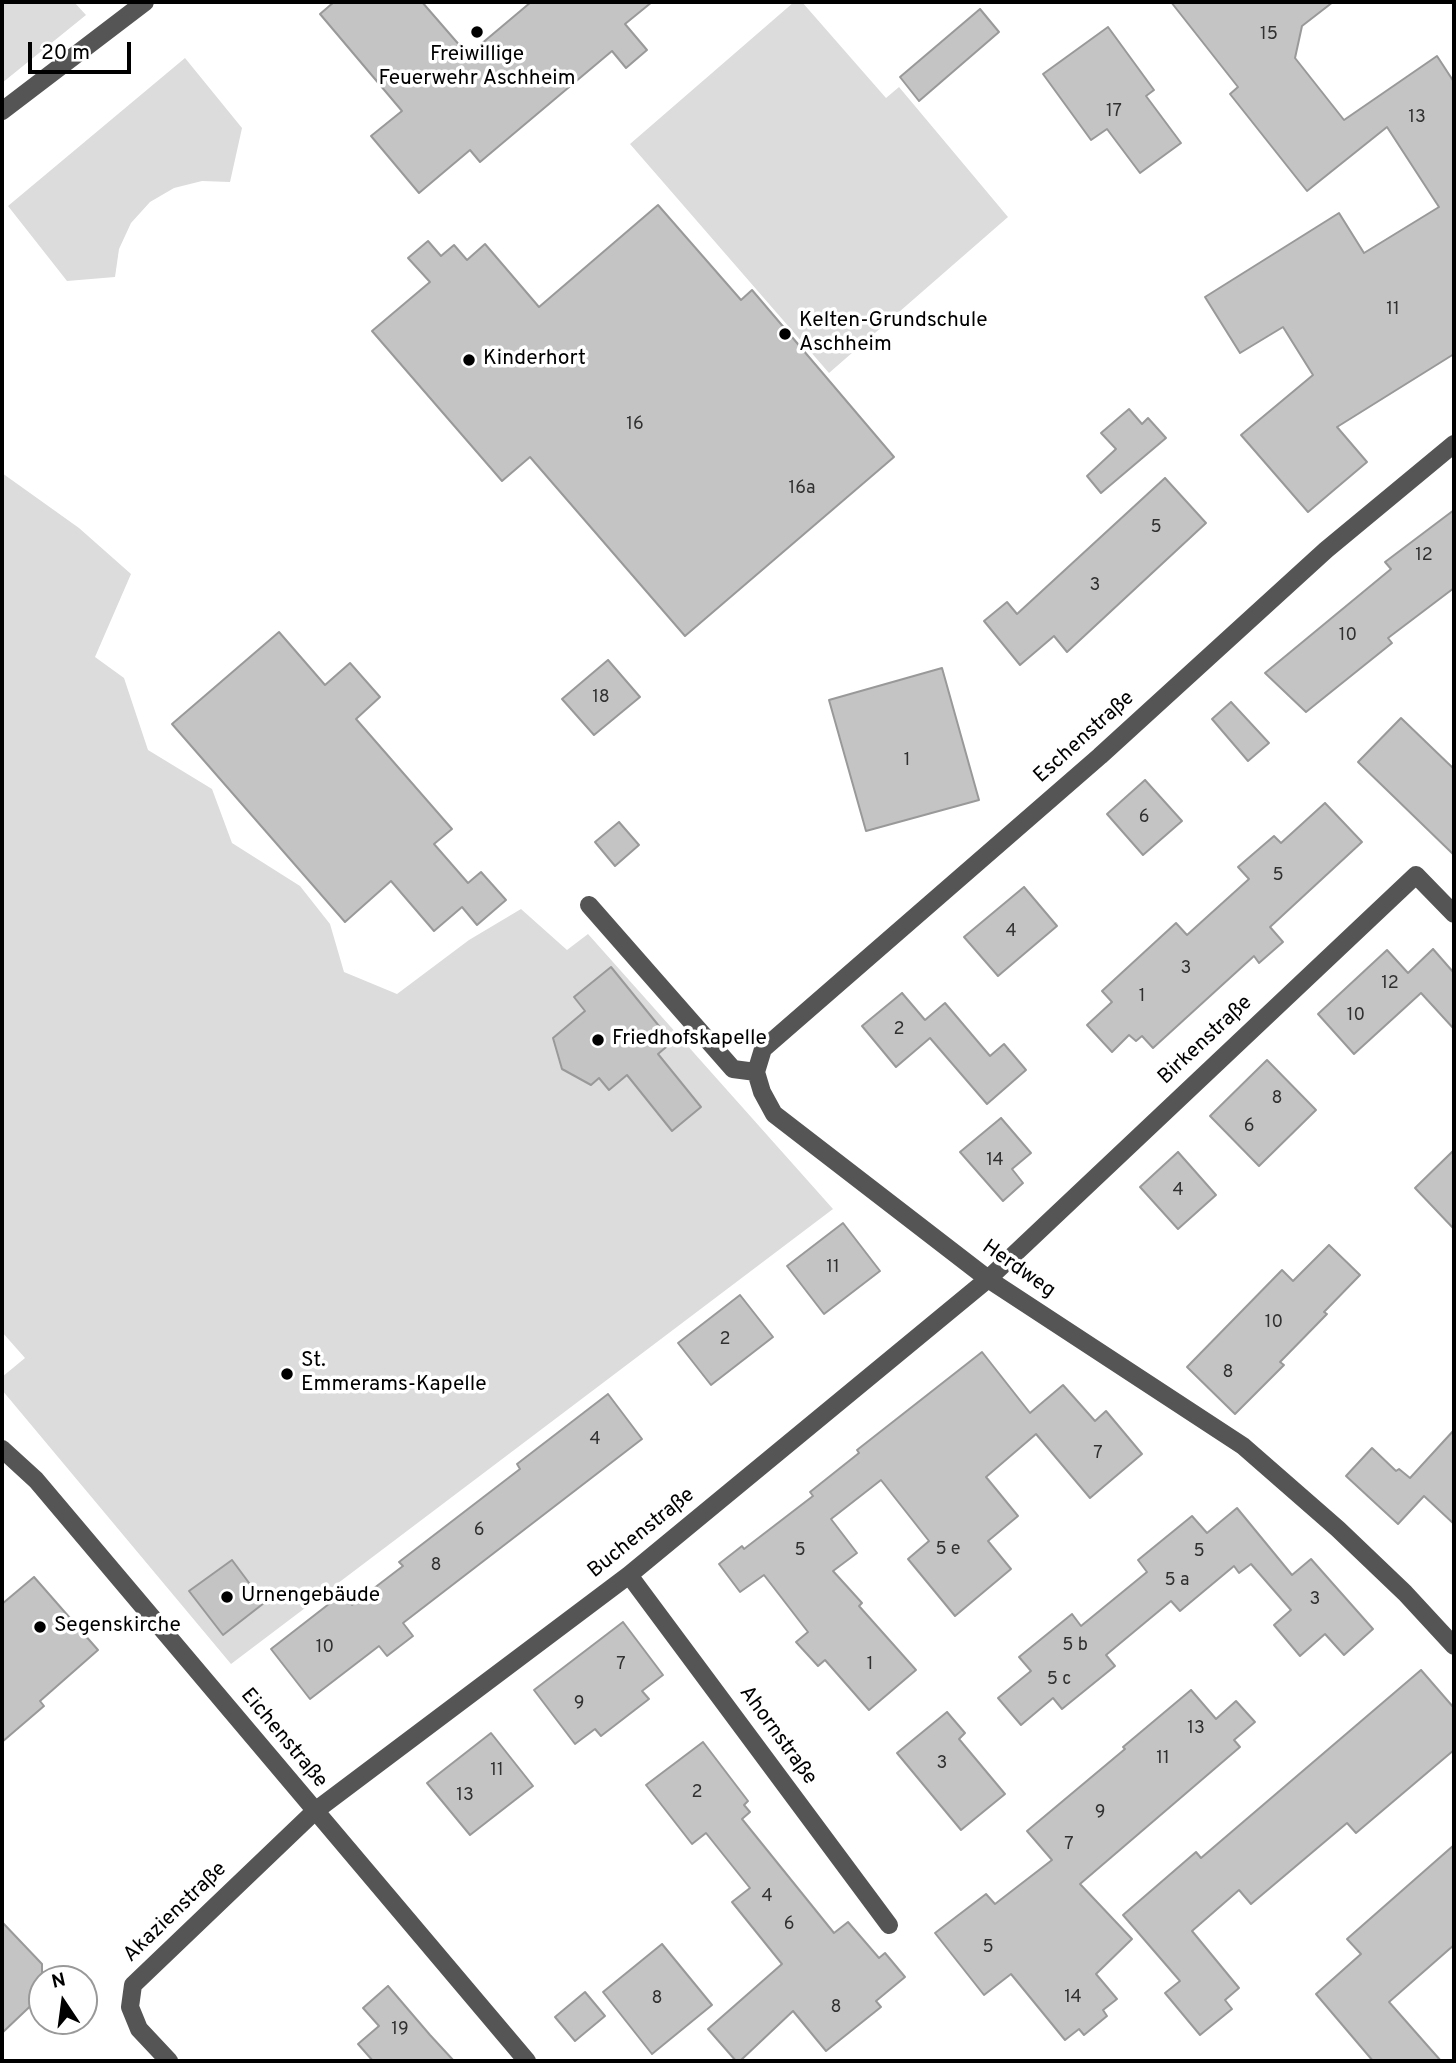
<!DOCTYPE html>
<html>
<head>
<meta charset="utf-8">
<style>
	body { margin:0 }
	#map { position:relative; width:1456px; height:2063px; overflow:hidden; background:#fff; font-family:Overpass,sans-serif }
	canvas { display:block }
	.frame { position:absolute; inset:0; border:4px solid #000; pointer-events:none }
	.north { position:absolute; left:28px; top:1965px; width:70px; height:70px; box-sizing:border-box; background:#fff; border:2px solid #999; border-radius:50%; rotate:347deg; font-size:19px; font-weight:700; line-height:28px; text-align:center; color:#000 }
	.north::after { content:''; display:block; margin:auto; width:24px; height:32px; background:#000; clip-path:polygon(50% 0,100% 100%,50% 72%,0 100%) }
	.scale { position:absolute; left:28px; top:42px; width:103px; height:32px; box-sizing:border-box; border:4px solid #000; border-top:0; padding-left:9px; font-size:21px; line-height:24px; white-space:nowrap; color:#000; -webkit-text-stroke:5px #fff; paint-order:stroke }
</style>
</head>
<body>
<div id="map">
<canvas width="1456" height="2063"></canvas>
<div class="frame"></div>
<div class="north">N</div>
<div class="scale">20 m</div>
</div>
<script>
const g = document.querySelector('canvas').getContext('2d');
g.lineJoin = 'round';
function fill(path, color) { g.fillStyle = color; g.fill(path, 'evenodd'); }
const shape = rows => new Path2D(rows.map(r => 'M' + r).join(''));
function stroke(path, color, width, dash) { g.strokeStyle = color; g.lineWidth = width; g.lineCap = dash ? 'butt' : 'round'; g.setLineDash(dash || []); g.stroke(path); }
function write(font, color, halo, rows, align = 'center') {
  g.font = font + ' Overpass,sans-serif'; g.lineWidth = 7; g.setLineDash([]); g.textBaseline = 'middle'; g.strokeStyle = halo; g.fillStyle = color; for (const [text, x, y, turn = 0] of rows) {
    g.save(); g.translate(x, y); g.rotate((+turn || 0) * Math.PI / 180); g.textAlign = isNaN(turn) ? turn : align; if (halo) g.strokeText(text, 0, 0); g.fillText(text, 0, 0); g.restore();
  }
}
const green = shape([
	[2,2,74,2,86,15,2,83],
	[794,2,802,2,886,98,899,87,1008,217,829,373,630,144],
	[185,58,242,128,230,182,202,181,174,188,150,202,131,223,119,249,115,277,67,281,8,206],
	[2,473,79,528,131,574,95,657,124,678,148,750,212,789,232,843,300,886,330,924,344,972,397,994,469,940,521,909,567,950,588,934,833,1209,231,1664,2,1390,2,1377,25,1358,2,1332]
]);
const building = shape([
	[334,2,422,2,468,55,531,2,652,2,625,24,647,50,626,68,612,51,480,162,470,150,419,193,371,136,402,111,320,14,334,2],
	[1171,2,1333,2,1302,26,1295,58,1344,120,1437,56,1454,82,1454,354,1337,427,1367,462,1308,512,1241,435,1313,375,1283,327,1240,353,1205,297,1339,213,1364,253,1439,207,1387,127,1307,191,1230,94,1238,87,1171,2],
	[980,9,999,32,919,101,900,77,980,9],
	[1108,27,1154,90,1146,96,1181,143,1140,173,1107,129,1091,140,1043,74,1108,27],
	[658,205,741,300,752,290,894,457,685,636,530,457,502,481,372,331,430,282,408,258,428,241,441,256,454,245,467,260,485,244,539,307,658,205],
	[1129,409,1142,424,1148,418,1166,438,1101,493,1087,476,1116,449,1101,433,1129,409],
	[1165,478,1206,523,1067,652,1054,636,1020,665,984,621,1007,602,1017,614,1165,478],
	[1454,510,1454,588,1388,638,1392,643,1306,712,1265,673,1391,569,1385,562,1454,510],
	[279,632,325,685,350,663,380,697,356,719,452,829,434,844,468,883,481,872,506,900,477,925,462,907,434,931,391,881,345,922,172,724,279,632],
	[608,660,640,697,594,735,562,699,608,660],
	[942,668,979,800,866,831,829,700,942,668],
	[1231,702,1269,743,1248,761,1212,719,1231,702],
	[1401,718,1454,769,1454,855,1358,762,1401,718],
	[1145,780,1182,821,1143,855,1107,814,1145,780],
	[1325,803,1362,842,1270,927,1283,942,1259,963,1254,956,1153,1048,1142,1036,1136,1041,1129,1035,1112,1052,1087,1025,1112,1002,1102,991,1176,923,1187,935,1249,879,1238,867,1274,836,1281,843,1325,803],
	[619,822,639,845,615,866,595,842,619,822],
	[1024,887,1057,926,998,976,964,937,1024,887],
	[1433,949,1454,973,1454,1029,1421,993,1354,1054,1318,1014,1387,950,1408,973,1433,949],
	[611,967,672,1042,658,1054,701,1107,672,1131,627,1075,609,1090,599,1078,591,1085,562,1069,553,1038,585,1011,574,997,611,967],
	[902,993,925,1020,945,1003,990,1056,1004,1044,1026,1070,987,1104,930,1038,896,1067,862,1026,902,993],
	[1267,1060,1316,1110,1259,1166,1210,1116,1267,1060],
	[1001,1118,1031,1153,1012,1169,1023,1183,1003,1201,960,1152,1001,1118],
	[1454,1150,1454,1229,1415,1188,1454,1150],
	[1178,1152,1216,1195,1178,1229,1140,1187,1178,1152],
	[843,1223,880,1271,824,1314,787,1266,843,1223],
	[1329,1245,1360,1275,1324,1312,1327,1314,1280,1362,1284,1365,1235,1414,1187,1367,1282,1270,1293,1281,1329,1245],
	[740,1295,773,1337,711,1385,678,1343,740,1295],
	[982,1352,1030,1413,1063,1385,1095,1421,1106,1411,1142,1454,1090,1498,1036,1434,986,1477,1018,1516,988,1541,1011,1569,955,1616,908,1559,929,1541,881,1480,831,1519,857,1553,833,1571,862,1603,859,1606,916,1670,869,1710,825,1660,818,1666,796,1642,808,1632,764,1575,740,1592,719,1564,742,1546,744,1549,813,1496,810,1492,859,1453,857,1450,982,1352],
	[608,1394,642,1439,403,1623,413,1636,387,1656,379,1646,310,1699,271,1649,343,1593,352,1605,403,1566,399,1562,520,1469,517,1464,608,1394],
	[1454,1430,1454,1524,1424,1496,1398,1524,1346,1476,1372,1448,1396,1471,1399,1469,1410,1478,1454,1430],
	[1237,1508,1292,1575,1311,1559,1373,1629,1344,1655,1325,1634,1300,1656,1274,1625,1291,1610,1251,1564,1239,1573,1234,1566,1180,1611,1171,1601,1106,1655,1115,1666,1062,1709,1053,1698,1021,1725,998,1698,1031,1671,1019,1657,1072,1614,1081,1626,1147,1572,1138,1560,1192,1516,1207,1533,1237,1508],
	[232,1560,264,1603,223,1635,189,1591,232,1560],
	[34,1577,98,1650,40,1701,44,1706,2,1742,2,1604,34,1577],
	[623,1622,663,1675,642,1691,649,1699,601,1736,595,1729,575,1744,534,1690,623,1622],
	[1421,1670,1454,1708,1454,1750,1356,1833,1347,1823,1251,1904,1239,1890,1192,1931,1239,1988,1225,2000,1232,2009,1200,2035,1165,1993,1180,1981,1123,1915,1196,1852,1201,1858,1421,1670],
	[1191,1690,1216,1719,1236,1701,1255,1722,1234,1740,1240,1747,1080,1884,1132,1939,1096,1974,1117,1999,1103,2010,1107,2016,1084,2035,1079,2029,1065,2040,1011,1974,984,1995,935,1933,986,1894,995,1904,1052,1860,1027,1831,1125,1749,1123,1747,1191,1690],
	[947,1712,965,1733,959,1739,1005,1794,961,1830,897,1753,947,1712],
	[491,1733,533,1786,470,1835,427,1783,491,1733],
	[703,1742,748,1801,744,1805,750,1812,742,1819,834,1933,848,1922,879,1958,885,1953,905,1977,876,2001,881,2007,826,2051,793,2011,740,2061,736,2061,708,2029,782,1964,732,1902,750,1888,706,1833,692,1844,646,1785,703,1742],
	[1454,1845,1454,1945,1389,2002,1441,2061,1373,2061,1316,1994,1361,1954,1347,1939,1454,1845],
	[2,1922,42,1964,42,1995,2,2033,2,1922],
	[662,1944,712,2005,652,2054,603,1992,662,1944],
	[388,1986,430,2035,454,2061,373,2061,358,2044,379,2026,363,2008,388,1986],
	[585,1992,605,2016,575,2041,555,2017,585,1992]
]);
const minor = shape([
	[2,111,145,2],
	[589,905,733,1069,756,1072,762,1092,774,1114,988,1279,1243,1446,1338,1529,1405,1593,1454,1646],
	[756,1072,763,1049,1100,756,1326,550,1454,444],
	[2,1449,36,1480,527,2061],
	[629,1575,889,1925],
	[169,2061,139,2029,130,2007,133,1985,315,1811,629,1575,988,1279,1416,875,1454,914]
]);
const markers = [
	[477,32,7,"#000"],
	[785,334,7,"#000"],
	[469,360,7,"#000"],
	[598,1040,7,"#000"],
	[287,1374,7,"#000"],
	[227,1597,7,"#000"],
	[40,1627,7,"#000"]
];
const numberNames = [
	["15",1269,35],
	["17",1114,112],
	["13",1417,118],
	["11",1393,310],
	["16",635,425],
	["16a",802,489],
	["5",1156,528],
	["12",1424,556],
	["3",1095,586],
	["10",1348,636],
	["18",601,698],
	["1",907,761],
	["6",1144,818],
	["5",1278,876],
	["4",1011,932],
	["3",1186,969],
	["12",1390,984],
	["1",1142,997],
	["10",1356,1016],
	["2",899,1030],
	["8",1277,1099],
	["6",1249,1127],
	["14",995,1161],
	["4",1178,1191],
	["11",833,1268],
	["10",1274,1323],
	["2",725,1340],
	["8",1228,1373],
	["4",595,1440],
	["7",1098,1454],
	["6",479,1531],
	["5 e",948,1550],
	["5",800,1551],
	["5",1199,1552],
	["8",436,1566],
	["5 a",1177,1581],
	["3",1315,1600],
	["5 b",1075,1646],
	["10",325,1648],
	["7",621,1665],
	["1",870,1665],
	["5 c",1059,1680],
	["9",579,1704],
	["13",1196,1729],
	["11",1163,1759],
	["3",942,1764],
	["11",497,1771],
	["2",697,1793],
	["13",465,1796],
	["9",1100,1813],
	["7",1069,1845],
	["4",767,1897],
	["6",789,1925],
	["5",988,1948],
	["14",1073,1998],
	["8",657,1999],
	["8",836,2008],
	["19",400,2030]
];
const poiNames = [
	["Freiwillige",477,56,"center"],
	["Feuerwehr Aschheim",477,80,"center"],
	["Kelten-Grundschule",799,322],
	["Aschheim",799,346],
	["Kinderhort",483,360],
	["Friedhofskapelle",612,1040],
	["St.",301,1362],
	["Emmerams-Kapelle",301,1386],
	["Urnengebäude",241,1597],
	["Segenskirche",54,1627]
];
const streetNames = [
	["Eschenstraße",1085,738,-42],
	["Birkenstraße",1206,1041,-43],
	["Herdweg",1018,1270,35],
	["Buchenstraße",642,1534,-39],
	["Ahornstraße",777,1736,54],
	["Eichenstraße",283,1739,50],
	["Akazienstraße",176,1913,-44]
];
fill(green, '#dcdcdc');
fill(building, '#c4c4c4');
stroke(building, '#999', 2);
stroke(minor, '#555', 18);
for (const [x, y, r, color] of markers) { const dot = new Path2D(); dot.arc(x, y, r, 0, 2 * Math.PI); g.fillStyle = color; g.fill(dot); stroke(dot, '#fff', 2.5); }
write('18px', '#313131', null, numberNames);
write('21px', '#000', '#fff', poiNames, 'left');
write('21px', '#000', '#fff', streetNames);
</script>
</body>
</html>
